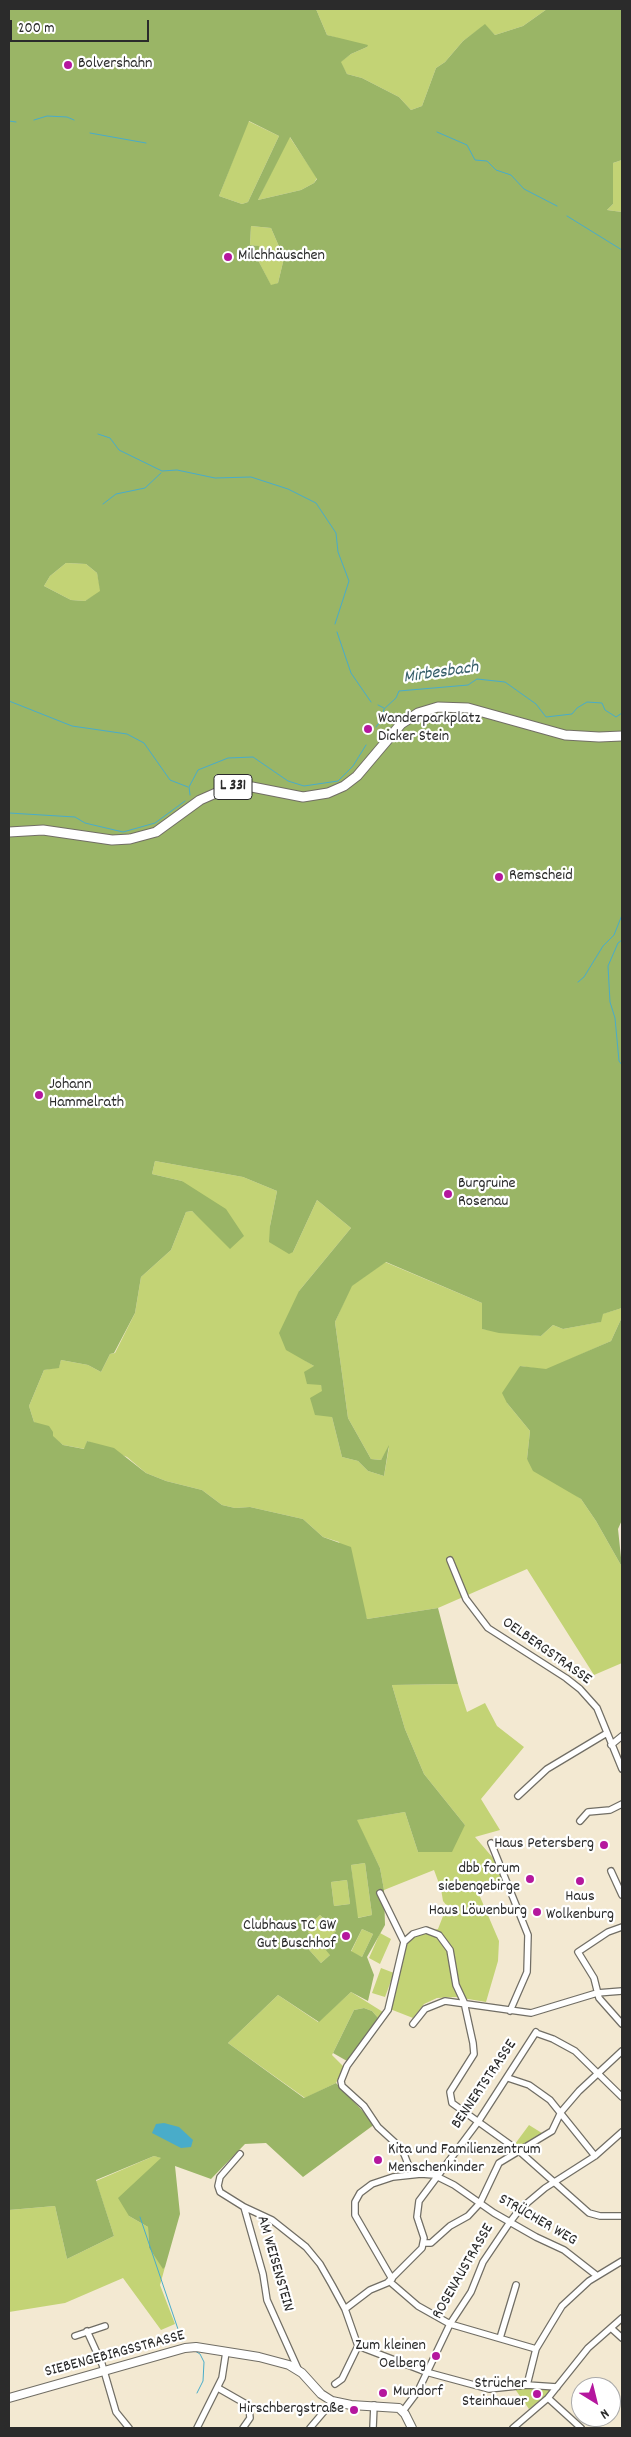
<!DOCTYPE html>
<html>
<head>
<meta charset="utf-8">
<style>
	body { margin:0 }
	#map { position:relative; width:631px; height:2437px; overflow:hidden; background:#f3e9d2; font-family:Dekko,sans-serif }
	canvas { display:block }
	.frame { position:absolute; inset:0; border:10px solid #2b2b2b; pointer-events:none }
	.north { position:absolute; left:571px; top:2377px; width:50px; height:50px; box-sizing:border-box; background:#fff; border:1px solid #aaa; border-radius:50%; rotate:144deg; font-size:14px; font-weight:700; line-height:20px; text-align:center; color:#2b2b2b }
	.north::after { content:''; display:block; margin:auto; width:18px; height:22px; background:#b5179e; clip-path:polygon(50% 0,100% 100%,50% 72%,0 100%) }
	.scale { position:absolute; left:10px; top:20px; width:139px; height:22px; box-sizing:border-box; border:2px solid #2b2b2b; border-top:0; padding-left:6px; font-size:15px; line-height:18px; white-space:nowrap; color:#2b2b2b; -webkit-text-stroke:4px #fff; paint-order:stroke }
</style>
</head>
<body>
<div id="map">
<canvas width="631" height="2437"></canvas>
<div class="frame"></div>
<div class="north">N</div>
<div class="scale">200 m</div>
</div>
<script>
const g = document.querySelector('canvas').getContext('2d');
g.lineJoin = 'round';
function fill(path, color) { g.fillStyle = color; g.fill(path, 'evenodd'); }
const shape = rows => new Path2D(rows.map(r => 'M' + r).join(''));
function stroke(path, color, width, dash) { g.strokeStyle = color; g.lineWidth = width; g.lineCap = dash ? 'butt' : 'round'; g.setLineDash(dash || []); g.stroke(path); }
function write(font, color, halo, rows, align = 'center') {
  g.font = font + ' Dekko,sans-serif'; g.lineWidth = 4.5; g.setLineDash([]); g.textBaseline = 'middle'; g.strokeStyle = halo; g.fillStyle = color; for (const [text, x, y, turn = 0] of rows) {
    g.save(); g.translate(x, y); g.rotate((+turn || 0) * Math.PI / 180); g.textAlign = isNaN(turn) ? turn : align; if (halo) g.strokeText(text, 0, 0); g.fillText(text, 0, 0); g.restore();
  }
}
const green = shape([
	[316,9,547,9,523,26,495,35,485,25,463,41,445,62,436,68,422,106,411,110,399,97,362,78,347,74,340,62,351,54,367,47,327,35],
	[248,121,279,136,248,202,242,204,219,196],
	[289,136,317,178,314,183,301,190,258,200],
	[622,160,622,212,607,210,613,204,613,163],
	[251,226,271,228,284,258,278,283,271,286,258,260,258,246,250,245],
	[66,563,86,564,97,573,101,592,85,601,71,600,44,586,50,576],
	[155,1161,243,1177,277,1191,270,1226,293,1252,317,1200,351,1228,299,1291,306,1361,314,1366,321,1385,332,1417,342,1457,358,1461,368,1471,384,1476,389,1447,381,1460,371,1459,348,1418,335,1322,351,1286,385,1262,482,1303,482,1329,541,1336,553,1325,563,1329,600,1322,602,1314,622,1308,622,1317,611,1341,546,1370,520,1366,507,1403,530,1431,527,1459,581,1499,596,1521,622,1567,622,1663,594,1675,527,1569,438,1608,367,1619,339,1542,323,1537,303,1519,250,1507,235,1508,222,1505,202,1490,166,1481,146,1473,127,1457,87,1441,85,1449,63,1445,34,1422,29,1406,44,1370,59,1367,61,1360,88,1365,101,1372,110,1354,115,1353,135,1313,141,1277,171,1250,186,1212,192,1211,211,1228,182,1181,152,1174],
	[458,1684,467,1712,485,1703,497,1726,524,1747,481,1799,500,1830,475,1837,493,1858,503,1880,478,1892,499,1941,498,1961,486,2002,456,1997,437,1998,424,2004,413,2018,390,2009,404,1951,409,1940,417,1935,438,1929,447,1906,443,1901,441,1889,434,1870,384,1890,380,1868,356,1820,405,1812,418,1852,465,1825,424,1774,405,1729,392,1685],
	[365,1863,372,1915,357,1918,351,1865],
	[347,1880,350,1904,334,1906,331,1882],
	[320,1915,336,1932,330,1955,321,1963,303,1943,310,1936,308,1932,313,1922],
	[362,1929,373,1934,362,1957,351,1952],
	[380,1933,391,1939,380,1964,369,1958],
	[381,1968,394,1973,385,1997,372,1993],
	[351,1992,383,2012,379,2019,372,2011,364,2008,354,2010,332,2055,344,2067,336,2083,305,2098,228,2043,278,1995,318,2022],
	[529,2125,545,2135,521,2147,515,2144],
	[154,2156,162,2158,129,2216,148,2227,149,2248,163,2268,165,2267,160,2285,175,2324,161,2330,123,2278,65,2303,9,2312,9,2210,55,2206,67,2259,114,2236,96,2181],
	[515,2389,549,2389,551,2391,529,2409]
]);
const forest = shape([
	[9,9,316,9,327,35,368,45,367,47,351,54,341,62,347,74,362,78,399,97,411,110,422,106,436,68,445,62,463,41,485,24,495,35,523,26,547,9,622,9,622,160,613,163,613,204,607,210,622,212,622,733,570,733,457,704,401,720,391,728,357,770,346,781,332,788,315,793,298,793,248,782,225,785,159,828,127,836,9,829],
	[249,121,279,136,248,202,242,204,219,196],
	[290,137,317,179,314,183,301,190,258,200],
	[251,226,271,228,284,258,278,283,271,285,258,260,259,246,250,245],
	[66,563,86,564,97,573,100,591,85,601,71,600,44,586,50,576],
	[437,710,458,710,530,730,579,741,622,739,622,1308,603,1314,601,1322,563,1329,553,1325,541,1336,499,1333,482,1329,482,1303,386,1262,352,1286,335,1322,348,1418,371,1459,381,1460,389,1445,384,1476,368,1471,358,1461,342,1457,332,1417,315,1415,310,1398,322,1391,321,1385,307,1384,304,1372,314,1366,286,1350,279,1333,299,1291,351,1228,317,1200,293,1252,289,1254,269,1242,270,1226,277,1191,243,1177,155,1161,152,1174,182,1181,226,1209,244,1236,230,1249,192,1211,186,1212,171,1250,141,1277,135,1313,114,1353,110,1354,101,1372,88,1365,61,1360,59,1368,44,1370,29,1406,34,1422,49,1426,53,1432,53,1436,63,1445,84,1449,87,1441,114,1448,146,1473,166,1481,202,1490,222,1505,235,1508,250,1507,303,1519,323,1537,351,1547,367,1619,438,1608,458,1684,392,1685,405,1729,424,1774,465,1825,452,1852,418,1852,405,1812,357,1820,380,1868,384,1890,385,1925,367,1957,374,1975,368,2001,351,1992,319,2022,278,1995,228,2043,304,2098,336,2083,375,2124,303,2177,266,2143,245,2144,211,2179,175,2166,180,2214,165,2267,163,2269,149,2248,148,2227,129,2216,118,2198,161,2158,154,2156,96,2180,114,2236,67,2259,55,2206,9,2210,9,836,49,835,124,844,150,838,168,829,199,804,218,794,240,790,333,796,397,732,420,715],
	[365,1863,372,1915,358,1918,351,1865],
	[347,1880,350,1904,334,1906,331,1882],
	[320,1915,336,1931,329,1938,332,1942,325,1949,330,1955,321,1963,303,1943,311,1935,308,1932,316,1925,313,1922],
	[362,1929,373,1934,362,1957,351,1951],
	[622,1317,622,1520,618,1529,622,1567,596,1521,581,1499,533,1471,527,1459,530,1431,507,1403,502,1393,520,1366,546,1369,611,1341],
	[364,2008,372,2011,379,2019,347,2061,333,2053,354,2010]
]);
const water = shape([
	[164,2123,179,2127,193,2140,191,2147,181,2148,152,2133,156,2124]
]);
const stream = shape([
	[34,120,47,116,67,117,74,120],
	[9,121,16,122],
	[437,132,467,145,475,160,487,161,496,170,511,175,524,189,557,206],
	[90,133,146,143],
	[567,216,622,250],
	[98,434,110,438,119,450,162,471,177,470,215,478,251,477,288,489,316,503,336,533,338,552,349,581,335,624],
	[103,504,116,494,145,488,161,473],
	[337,632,351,673,371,702],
	[9,701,72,726,127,734,144,743,170,780,188,787],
	[378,705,384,708],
	[376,727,382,719,384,709,396,698,399,691,468,685,477,679,505,682,536,704,546,717,572,714,577,708,587,702,602,703,605,710,616,717,622,713],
	[190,795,189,787,198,770,228,758,253,757,288,781,304,786,338,781,353,766,366,745],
	[9,813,75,817,85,823,123,832,155,823,185,801],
	[622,940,618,943,608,966,610,1002,615,1018,619,1061,622,1065],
	[578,982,584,977,603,946,614,935,622,915],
	[140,2217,182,2341],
	[195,2351,200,2354,204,2362,203,2381,197,2393]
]);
const street = shape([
	[450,1560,466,1599,488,1628,566,1678,580,1689,597,1708,622,1769],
	[611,1745,622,1736],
	[518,1796,547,1769,607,1733],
	[580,1821,588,1812,610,1810,622,1804],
	[491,1843,528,1935,527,1972,510,2011],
	[611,1871,622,1895],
	[380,1893,404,1942],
	[622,1927,608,1932,578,1952,594,1978,599,1998,622,2024],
	[413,2024,425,2009,445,2001,531,2013,597,1993,622,1991],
	[536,2033,553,2039,575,2051,622,2097],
	[508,2078,529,2085,550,2100,595,2156],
	[240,2154,220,2177,218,2186,220,2192,244,2207,272,2220,306,2247,320,2264,332,2285,345,2309,358,2346,426,2372,489,2389,527,2385,557,2387],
	[412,2174,402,2149,378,2127,364,2106,342,2086,341,2081,347,2066,388,2010,404,1942,413,1934,426,1930,439,1935,450,1950,456,1985,464,2002,473,2043,474,2054,450,2092,452,2103,519,2151,589,2213,600,2216,622,2216],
	[244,2207,263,2274,267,2300,298,2369],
	[424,2243,431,2243,450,2226,468,2216,480,2203,499,2163,552,2131,561,2112,579,2091,622,2051],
	[392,2279,355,2215,355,2202,360,2193,372,2184,393,2177,421,2174,434,2175,454,2185,494,2213,536,2237,564,2250,596,2275],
	[389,2281,418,2306,450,2324,536,2349],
	[345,2309,370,2290,387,2283,422,2248,424,2238,417,2217,419,2201,478,2122,536,2032],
	[611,2328,622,2338],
	[87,2331,102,2364,116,2412,129,2428],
	[75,2336,105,2326],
	[500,2338,516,2285],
	[335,2384,342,2379,358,2346],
	[527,2385,536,2349,562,2306,589,2281,622,2261],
	[218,2388,246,2404,249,2408,250,2418,243,2428],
	[548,2398,581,2428],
	[403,2411,418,2391,450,2324,471,2292,483,2262,510,2222,520,2209,545,2188,595,2156,622,2132],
	[197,2428,222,2378,226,2352],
	[310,2428,333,2401],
	[373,2428,374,2405],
	[513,2428,548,2398,588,2348,622,2318]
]);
const secondary = shape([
	[9,2398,185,2348,196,2347,259,2357,289,2365,302,2373,321,2394,332,2401,351,2405,399,2408,405,2414,412,2428]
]);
const primary = shape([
	[9,832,43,830,112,840,130,839,156,832,200,800,225,789,252,787,303,797,328,793,344,786,357,776,401,724,418,713,438,707,468,708,565,735,599,737,622,736]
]);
const markers = [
	[68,65,5,"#b5179e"],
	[228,257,5,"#b5179e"],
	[368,729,5,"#b5179e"],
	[499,877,5,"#b5179e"],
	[39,1095,5,"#b5179e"],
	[448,1194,5,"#b5179e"],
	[604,1845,5,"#b5179e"],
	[530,1879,5,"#b5179e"],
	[580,1881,5,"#b5179e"],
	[537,1912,5,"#b5179e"],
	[346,1936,5,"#b5179e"],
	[378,2160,5,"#b5179e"],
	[436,2356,5,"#b5179e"],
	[383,2393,5,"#b5179e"],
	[537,2394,5,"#b5179e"],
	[354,2410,5,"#b5179e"]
];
const shields = [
	[233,787,38]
];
const shieldNames = [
	["L 331",233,787]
];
const poiNames = [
	["Bolvershahn",78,65],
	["Milchhäuschen",238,257],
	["Wanderparkplatz",378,720],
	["Dicker Stein",378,738],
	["Remscheid",509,877],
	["Johann",49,1086],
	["Hammelrath",49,1104],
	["Burgruine",458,1185],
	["Rosenau",458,1203],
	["Haus Petersberg",594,1845,"right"],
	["dbb forum",520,1870,"right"],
	["siebengebirge",520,1888,"right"],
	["Haus",580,1898,"center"],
	["Wolkenburg",580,1916,"center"],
	["Haus Löwenburg",527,1912,"right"],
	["Clubhaus TC GW",336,1927,"right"],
	["Gut Buschhof",336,1945,"right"],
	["Kita und Familienzentrum",388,2151],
	["Menschenkinder",388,2169],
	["Zum kleinen",426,2347,"right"],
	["Oelberg",426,2365,"right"],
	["Strücher",527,2385,"right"],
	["Steinhauer",527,2403,"right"],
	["Mundorf",393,2393],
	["Hirschbergstraße",344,2410,"right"]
];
const streetNames = [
	["OELBERGSTRASSE",546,1652,35],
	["BENNERTSTRASSE",485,2085,-56],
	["STRÜCHER WEG",537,2221,30],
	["AM WEISENSTEIN",274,2264,74],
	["ROSENAUSTRASSE",464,2272,-60],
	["SIEBENGEBIRGSSTRASSE",115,2355,-15]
];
const waterNames = [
	["Mirbesbach",441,674,-8]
];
fill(green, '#c3d375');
fill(forest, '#9ab566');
fill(water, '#49acc9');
stroke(stream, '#49acc9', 1);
stroke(street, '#716e65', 8);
stroke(secondary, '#716e65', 10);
stroke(primary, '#716e65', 11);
stroke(street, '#fff', 5.5);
stroke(secondary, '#fff', 8);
stroke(primary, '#fff', 9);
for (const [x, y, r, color] of markers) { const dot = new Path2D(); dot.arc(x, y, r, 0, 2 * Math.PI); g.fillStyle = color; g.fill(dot); stroke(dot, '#fff', 2); }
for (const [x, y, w] of shields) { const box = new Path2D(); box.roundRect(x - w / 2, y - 12.5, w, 25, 4); g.fillStyle = '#fff'; g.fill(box); stroke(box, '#2b2b2b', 1); }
write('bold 15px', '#2b2b2b', null, shieldNames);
write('16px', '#2b2b2b', '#fff', poiNames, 'left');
write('16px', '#2b2b2b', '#fff', streetNames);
write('italic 18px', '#375f6a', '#fff', waterNames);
</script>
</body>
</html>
